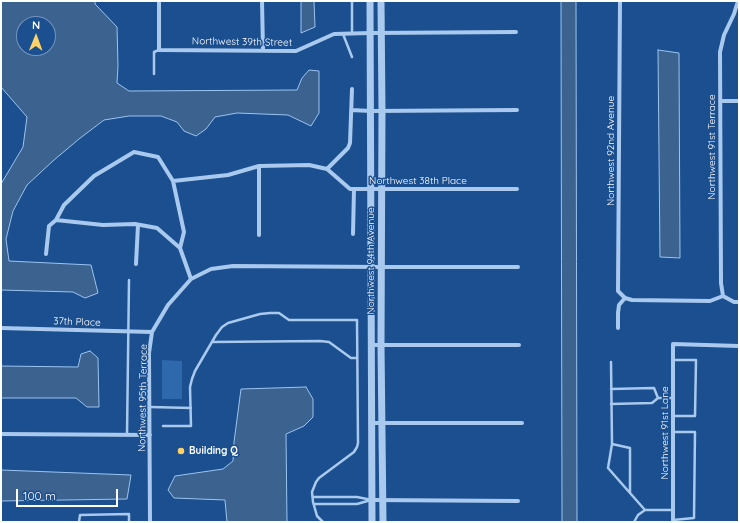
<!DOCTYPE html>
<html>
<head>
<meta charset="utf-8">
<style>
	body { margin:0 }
	#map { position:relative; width:740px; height:523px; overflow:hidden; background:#1b4f8f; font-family:Quicksand,sans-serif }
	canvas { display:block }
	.frame { position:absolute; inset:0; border:2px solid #fff; pointer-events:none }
	.north { position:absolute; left:16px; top:16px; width:40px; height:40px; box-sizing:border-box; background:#1b4f8f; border:1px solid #7695bc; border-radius:50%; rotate:1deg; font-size:11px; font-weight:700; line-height:16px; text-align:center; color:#fff }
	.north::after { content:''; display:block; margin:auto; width:14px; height:18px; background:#ffd166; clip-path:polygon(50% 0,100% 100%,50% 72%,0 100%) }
	.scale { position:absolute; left:16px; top:489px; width:102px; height:18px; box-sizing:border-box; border:2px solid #fff; border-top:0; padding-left:5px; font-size:12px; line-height:14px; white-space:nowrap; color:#fff; -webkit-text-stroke:3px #1b4f8f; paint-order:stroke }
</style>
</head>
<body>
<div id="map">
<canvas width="740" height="523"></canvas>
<div class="frame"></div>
<div class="north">N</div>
<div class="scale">100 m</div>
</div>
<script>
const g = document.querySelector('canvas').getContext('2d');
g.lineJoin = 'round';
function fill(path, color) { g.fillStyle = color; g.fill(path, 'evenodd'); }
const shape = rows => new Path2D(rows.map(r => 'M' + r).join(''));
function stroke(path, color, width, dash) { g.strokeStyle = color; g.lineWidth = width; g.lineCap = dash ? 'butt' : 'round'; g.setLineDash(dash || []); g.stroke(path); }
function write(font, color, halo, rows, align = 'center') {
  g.font = font + ' Quicksand,sans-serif'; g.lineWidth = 3; g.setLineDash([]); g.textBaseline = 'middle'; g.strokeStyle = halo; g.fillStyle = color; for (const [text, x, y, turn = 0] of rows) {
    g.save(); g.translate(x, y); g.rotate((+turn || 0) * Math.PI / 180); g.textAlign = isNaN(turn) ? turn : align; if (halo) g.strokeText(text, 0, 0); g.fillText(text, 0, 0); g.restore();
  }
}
const green = shape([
	[162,360,182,361,182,399,162,399]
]);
const water = shape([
	[1,1,95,1,95,4,117,27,118,66,117,83,129,91,297,90,302,78,309,70,319,71,319,113,311,126,288,115,237,113,215,117,206,129,196,136,184,131,177,122,161,116,129,116,104,120,79,139,54,160,27,185,13,211,6,239,9,261,91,265,98,293,85,298,73,292,1,290,1,184,23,147,27,117,1,87,1,1],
	[24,24,48,24,48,48,24,48,24,24],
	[301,1,314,1,315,27,301,33,301,1],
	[561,1,576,1,577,522,562,522,561,1],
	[658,50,679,53,680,258,660,257,658,50],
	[90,351,98,358,99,407,87,407,76,398,1,398,1,366,78,367,81,354,90,351],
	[306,387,313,399,313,417,304,426,286,434,287,522,227,522,225,500,174,498,168,490,175,476,223,469,233,461,234,442,241,389,306,387],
	[1,470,131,475,127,499,1,501,1,470]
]);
const service = shape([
	[352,1,352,33],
	[343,34,352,57],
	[154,74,154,52,159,50],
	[212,342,320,341,329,342,351,358,357,358],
	[673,360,696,360,695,416,673,416],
	[611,362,612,444],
	[611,389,654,388,658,398,673,398],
	[611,404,652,403,658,398],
	[150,407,191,408],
	[163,426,191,426,190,387,192,379,195,371,216,335,222,327,228,323,260,314,270,313,279,313,289,320,357,320,358,443,357,447,354,452,319,478,316,482,312,492,313,502,317,516,323,522],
	[673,432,695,432,694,518,673,520],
	[127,435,129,280],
	[630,493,630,448,612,444,608,468,630,493,645,510],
	[313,497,357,497,372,500],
	[314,504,357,504,371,500],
	[79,522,80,515,129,514,129,522],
	[634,522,638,515,645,510,673,510]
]);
const minor = shape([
	[159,1,159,50,296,51,334,34,370,33,516,32],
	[262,1,263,50],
	[620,1,618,291,625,298],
	[720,101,739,101],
	[351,110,371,111,517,110],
	[259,166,259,235],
	[327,169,348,148,350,143,352,89],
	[173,181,184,232,180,248,191,279],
	[56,220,103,225,135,224,157,228,180,248],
	[353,234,354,189],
	[46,254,49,226,56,220,64,205,94,176,134,152,158,157,173,181,228,175,259,166,309,165,327,169,350,189,517,189],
	[136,264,138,225],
	[723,296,721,283,720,52,724,35,734,14,738,1],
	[625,298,632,300,710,301,723,296,734,302,739,302],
	[1,328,152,332],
	[618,328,618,313,619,305,625,298],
	[372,345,519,345],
	[372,423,522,423],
	[1,434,150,435],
	[372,500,518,501],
	[150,522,149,353,152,332,168,305,191,279,211,269,233,266,381,267,518,267],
	[673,522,673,344,739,346]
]);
const tertiary = shape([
	[370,1,372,522],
	[381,1,382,111,381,345,383,522]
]);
const markers = [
	[181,451,4,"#ffd166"]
];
const streetNames = [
	["Northwest 39th Street",242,42,1],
	["Northwest 91st Terrace",712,147,-90],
	["Northwest 92nd Avenue",611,151,-90],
	["Northwest 38th Place",418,181],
	["Northwest 94th Avenue",371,261,-90],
	["37th Place",77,322,2],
	["Northwest 95th Terrace",143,398,-89],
	["Northwest 91st Lane",665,433,-90]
];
const poiNames = [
	["Building Q",189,451]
];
fill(green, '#2e69ad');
fill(water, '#3c6290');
stroke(water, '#9cc4f0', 1);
stroke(service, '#a9c9ee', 2.5);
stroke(minor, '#a9c9ee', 4);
stroke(tertiary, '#a9c9ee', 7);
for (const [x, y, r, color] of markers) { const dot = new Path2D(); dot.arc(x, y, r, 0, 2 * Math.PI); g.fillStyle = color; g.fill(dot); stroke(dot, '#1b4f8f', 1.5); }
write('10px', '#fff', '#1b4f8f', streetNames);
write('bold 10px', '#fff', '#1b4f8f', poiNames, 'left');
</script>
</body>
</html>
